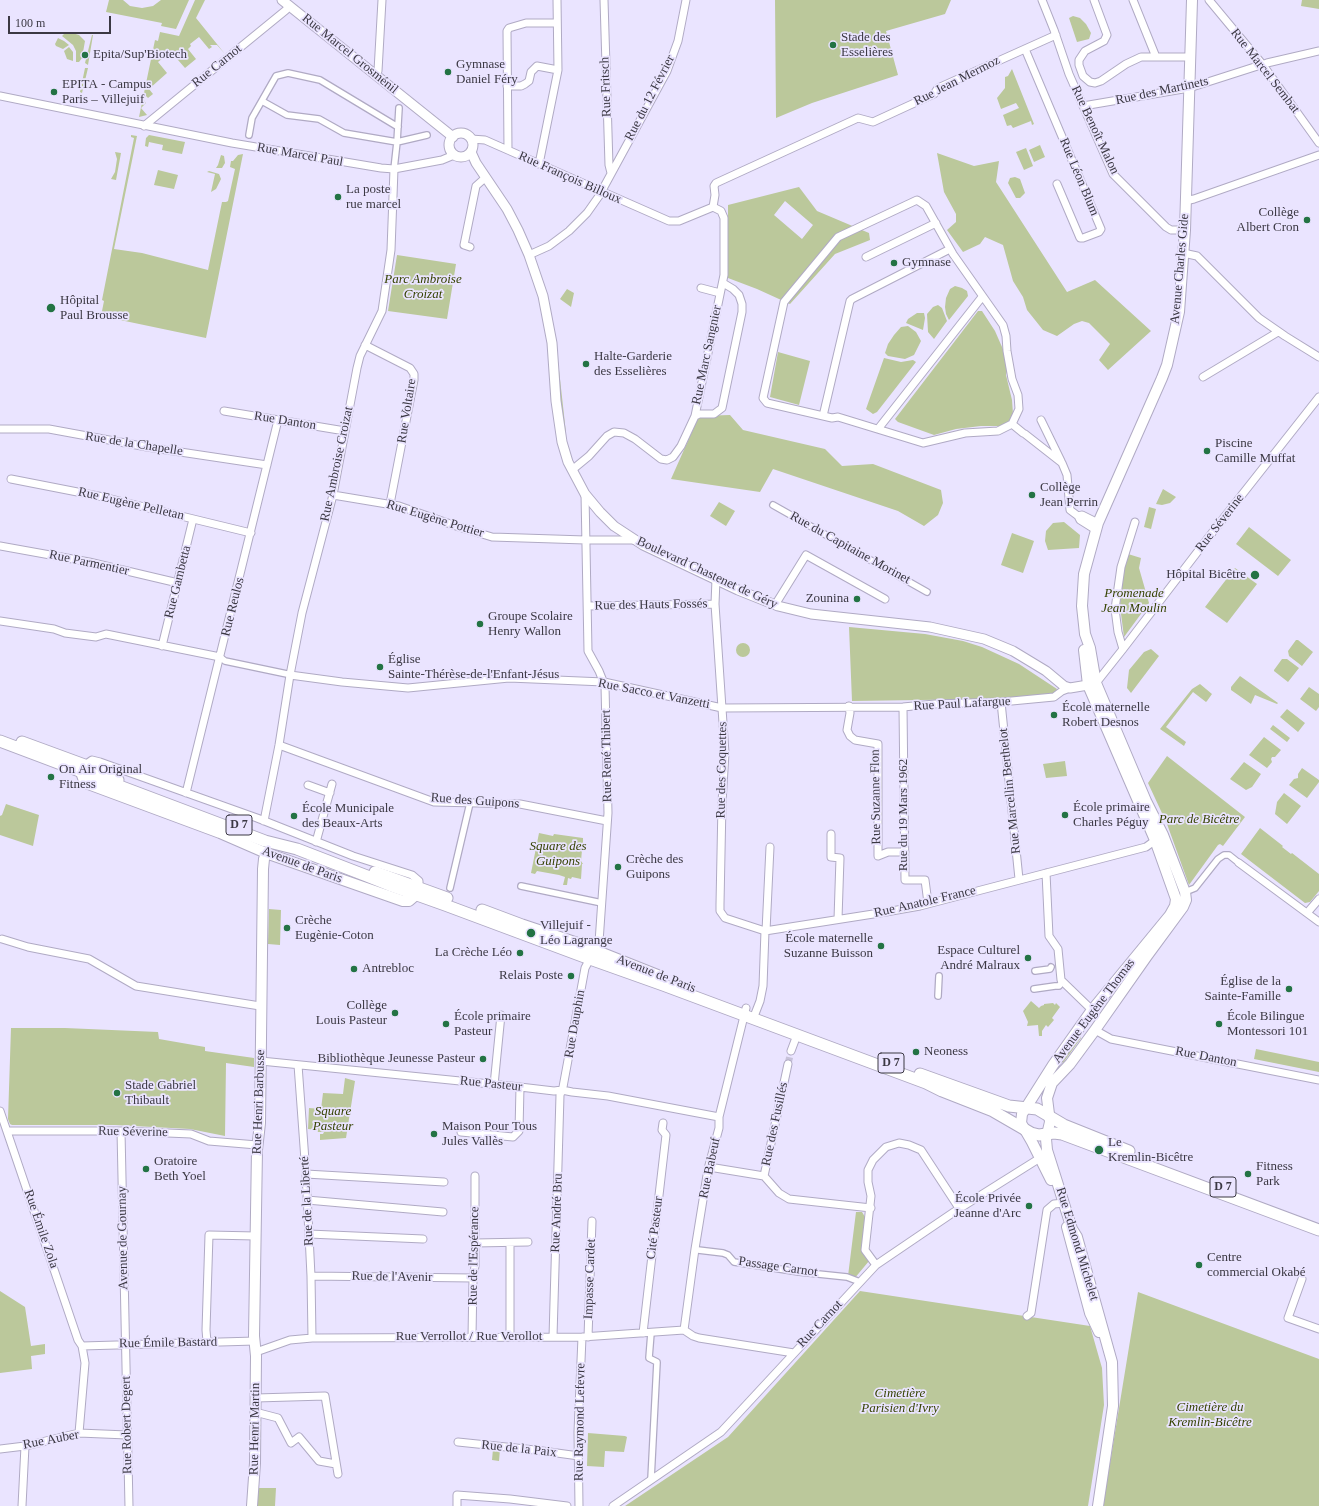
<!DOCTYPE html>
<html>
<head>
<meta charset="utf-8">
<style>
	body { margin:0 }
	#map { position:relative; width:1319px; height:1506px; overflow:hidden; background:#eae4ff; font-family:Georgia,serif }
	canvas { display:block }
	.scale { position:absolute; left:8px; top:16px; width:103px; height:18px; box-sizing:border-box; border:2px solid #3b3843; border-top:0; padding-left:5px; font-size:12px; line-height:14px; white-space:nowrap; color:#3b3843; -webkit-text-stroke:3px #eae4ff; paint-order:stroke }
</style>
</head>
<body>
<div id="map">
<canvas width="1319" height="1506"></canvas>
<div class="scale">100 m</div>
</div>
<script>
const g = document.querySelector('canvas').getContext('2d');
g.lineJoin = 'round';
function fill(path, color) { g.fillStyle = color; g.fill(path, 'evenodd'); }
const shape = rows => new Path2D(rows.map(r => 'M' + r).join(''));
function stroke(path, color, width, dash) { g.strokeStyle = color; g.lineWidth = width; g.lineCap = dash ? 'butt' : 'round'; g.setLineDash(dash || []); g.stroke(path); }
function write(font, color, halo, rows, align = 'center') {
  g.font = font + ' Georgia,serif'; g.lineWidth = 3.5; g.setLineDash([]); g.textBaseline = 'middle'; g.strokeStyle = halo; g.fillStyle = color; for (const [text, x, y, turn = 0] of rows) {
    g.save(); g.translate(x, y); g.rotate((+turn || 0) * Math.PI / 180); g.textAlign = isNaN(turn) ? turn : align; if (halo) g.strokeText(text, 0, 0); g.fillText(text, 0, 0); g.restore();
  }
}
const green = shape([
	[109,0,123,0,130,6,142,8,153,6,161,0,189,0,176,29,161,26,162,23,106,12],
	[195,0,205,0,196,18,225,54,217,45,210,45,212,47,209,49,199,37,190,44,191,46,188,49,196,59,185,68,171,52,165,56,163,54,161,56,163,58,158,62,167,73,149,89,153,94,148,98,146,96,143,99,146,103,141,108,147,115,139,117,155,40,158,41,160,32,179,36],
	[775,0,951,0,945,14,886,31,898,75,812,103,776,118],
	[1302,0,1319,0,1319,9,1301,6],
	[1073,16,1080,18,1086,24,1091,33,1089,39,1077,42,1069,18],
	[65,33,72,33,79,35,85,41,82,58,79,62,76,62,76,51,73,45,62,36],
	[92,35,93,35,88,65,85,63],
	[58,38,64,41,69,45,63,49,56,46,55,44],
	[69,47,73,52,73,61,67,59,64,51],
	[85,68,88,68,82,93,80,92],
	[1012,69,1034,124,1032,125,1031,121,1013,128,1011,125,1007,126,1003,115,1019,108,1016,103,1001,109,997,98,1005,88,1005,77,1008,76],
	[131,135,137,136,114,249,142,253,208,270,222,202,226,202,228,201,235,169,230,167,231,161,233,161,238,155,243,154,206,338,101,316,104,301,102,300,134,138,131,137],
	[149,135,185,142,182,154,162,150,163,145,149,142,148,147,145,146,146,138],
	[1040,145,1045,157,1034,162,1029,150],
	[1026,148,1033,166,1024,170,1016,152],
	[115,152,121,153,116,180,111,179,115,172,117,159],
	[937,153,974,166,999,161,996,182,1067,292,1095,280,1151,331,1108,370,1099,360,1110,344,1089,323,1082,321,1074,324,1057,336,1043,330,1027,310,1023,297,1013,281,1003,245,985,237,980,244,963,252,947,230,956,222,956,214,944,192],
	[221,155,224,156,225,163,222,168,216,168,218,165],
	[158,170,178,175,174,189,154,185],
	[209,171,219,174,221,179,216,189,211,192,215,174,207,172],
	[1015,177,1020,179,1025,193,1020,198,1016,198,1008,183,1010,178],
	[799,187,817,211,869,233,870,240,835,254,790,304,757,289,728,278,728,205],
	[785,201,813,225,802,239,774,215],
	[397,255,456,264,447,319,388,311],
	[955,286,962,288,967,291,968,296,949,320,946,314,945,307,946,298,950,289],
	[567,289,574,293,571,307,560,299],
	[938,305,942,308,947,321,934,339,928,332,927,314,933,307],
	[978,311,982,311,995,331,1009,363,1006,375,1012,400,1013,414,1009,423,1000,426,981,426,956,429,934,435,898,422,895,419],
	[917,313,924,313,925,318,923,330,906,323,908,319],
	[908,326,916,332,921,341,914,355,905,359,888,356,885,353,888,344,894,335,901,327],
	[778,352,810,361,799,405,770,397],
	[884,358,901,362,913,360,916,362,877,412,873,414,866,409],
	[557,361,558,361,566,433,565,433,560,402],
	[730,415,743,430,825,449,842,466,873,464,941,490,943,503,938,515,924,526,898,511,773,469,760,492,671,479,699,416],
	[1163,489,1176,497,1170,503,1162,505,1156,504],
	[719,502,735,511,726,526,710,516],
	[1149,507,1156,509,1151,529,1144,527],
	[1064,522,1080,535,1079,548,1048,550,1045,541,1046,531,1053,523],
	[1249,527,1291,560,1278,576,1236,544],
	[1012,533,1034,541,1023,573,1001,565],
	[1128,554,1141,558,1139,568,1149,603,1124,637,1120,606,1122,579],
	[1235,568,1257,584,1227,623,1205,607],
	[849,627,925,634,963,641,982,647,1019,664,1057,689,1055,694,988,699,852,701],
	[1296,640,1298,640,1313,652,1302,666,1289,656,1288,651],
	'736 650a7 7 0 1 1 14 0a7 7 0 1 1-14 0Z',
	[1151,649,1159,656,1131,693,1127,688,1129,670,1144,652],
	[1282,659,1287,659,1299,668,1288,682,1274,671,1274,670],
	[1240,676,1278,703,1277,704,1255,695,1251,704,1231,690,1231,687],
	[1200,684,1212,694,1207,701,1206,702,1193,692,1166,727,1186,742,1184,746,1160,729,1192,689],
	[1309,687,1319,694,1319,707,1316,711,1300,699],
	[1287,709,1305,723,1298,732,1280,717],
	[1273,725,1290,738,1287,742,1270,729],
	[1264,737,1281,750,1275,757,1272,757,1271,759,1272,762,1267,768,1249,755],
	[1167,756,1245,817,1223,846,1220,844,1218,845,1189,885,1167,824,1148,783],
	[1065,761,1067,776,1046,778,1043,764],
	[1244,762,1261,774,1252,787,1246,790,1230,779],
	[1302,768,1319,780,1319,782,1307,798,1289,785,1294,779,1298,778,1298,774],
	[1284,793,1301,806,1287,824,1275,814,1277,802],
	[6,804,39,815,33,846,0,835,0,816,2,815],
	[1260,828,1283,846,1282,847,1291,854,1292,853,1319,874,1319,891,1310,902,1305,903,1241,854],
	[539,833,553,836,554,834,583,838,583,848,584,849,582,850,581,861,583,864,582,864,581,879,572,877,571,879,568,878,567,885,563,885,565,877,559,875,537,871,535,874,531,873],
	[269,909,281,910,280,945,268,944],
	[1031,1001,1039,1008,1041,1006,1044,1005,1044,1004,1053,1003,1055,1005,1056,1003,1060,1007,1052,1018,1054,1020,1048,1027,1046,1025,1042,1031,1042,1036,1039,1036,1038,1025,1027,1026,1028,1022,1023,1011],
	[11,1028,65,1028,158,1032,159,1039,205,1047,205,1051,254,1058,254,1067,226,1063,225,1136,190,1129,115,1125,12,1125,10,1124,8,1119],
	[1079,1036,1081,1038,1063,1063,1061,1061],
	[1256,1049,1319,1062,1319,1072,1254,1059],
	[345,1078,355,1081,346,1138,320,1140,320,1134,323,1134,324,1132,318,1132,317,1130,308,1129,309,1108,321,1109,323,1093,343,1094],
	[856,1212,862,1212,865,1217,861,1251,869,1261,854,1279,848,1276],
	[0,1291,25,1307,31,1346,45,1344,45,1354,31,1356,32,1369,0,1373],
	[860,1291,1090,1326,1102,1368,1104,1405,1088,1506,625,1506,728,1437],
	[1138,1292,1319,1359,1319,1506,1103,1506],
	[588,1433,625,1436,627,1437,624,1452,605,1451,604,1467,587,1466],
	[493,1449,500,1449,499,1461,492,1460],
	[253,1488,276,1488,275,1506,252,1506]
]);
const minorTunnel = shape([
	[788,1064,791,1051]
]);
const pedestrian = shape([
	[262,101,287,115,319,119,344,133,397,142,427,135],
	[249,135,252,118,276,76,288,73,320,80,398,127],
	[394,169,397,142,399,108],
	[773,505,927,592],
	[220,657,225,661,287,674],
	[521,886,602,903],
	[450,888,470,803],
	[1185,892,1195,888,1218,859,1224,855,1229,855,1239,863],
	[1035,971,1050,969,1051,967],
	[1034,989,1055,986,1059,986,1062,982],
	[938,996,939,976],
	[698,1250,723,1253,728,1255,734,1262,799,1272,847,1277,860,1282],
	[651,1333,649,1358,657,1362,651,1479]
]);
const minor = shape([
	[604,0,609,165,611,173],
	[1042,0,1054,30,1069,74,1113,174,1166,227,1171,230,1185,230],
	[1094,0,1107,35,1104,41,1085,51,1079,60,1079,65,1083,76,1090,82,1095,83,1101,81,1126,64,1141,57,1190,57],
	[1133,0,1156,57],
	[1209,0,1263,65,1319,143],
	[1025,49,1101,229,1099,232,1083,238,1080,238,1057,184],
	[375,74,378,71,382,0],
	[507,86,521,86,525,84,529,81,531,72,537,66,558,70],
	[0,96,232,143,381,168,394,169,442,160,454,155],
	[1083,106,1189,88,1267,63,1319,51],
	[144,126,286,10,289,5],
	[471,139,485,140,669,221,679,221,713,207],
	[508,150,507,31,509,28,526,23,557,23],
	[539,164,558,70,557,0],
	[1185,201,1194,199,1319,155],
	[713,207,715,195,714,186,716,183,858,118,873,122,934,94,938,88,1056,35],
	[470,247,464,245,476,186,485,178],
	[1183,253,1197,256,1259,318,1285,336,1319,357],
	[529,255,549,246,569,231,587,213,599,196,667,71,678,41,686,0],
	[866,257,936,223],
	[701,288,720,293],
	[365,345,410,368,414,374,414,380,390,504],
	[1203,377,1278,332],
	[224,411,345,431],
	[695,416,699,414,714,414,722,408,742,312,742,304,739,295,733,289,723,283],
	[823,416,850,301,852,299,950,249],
	[1041,420,1061,461],
	[1012,424,998,431,965,433,923,443,838,417,832,418,767,403,763,398,784,302,838,237,917,200,926,206,953,254,1003,325,1006,336,1007,351,1012,379,1018,395,1019,409,1012,424,1023,433],
	[0,429,49,429,147,447,267,465],
	[878,429,982,297],
	[1025,434,1062,463,1067,475,1070,510,1078,516,1080,520,1096,530],
	[572,470,589,456,607,436,614,432,624,433,635,439,661,459,667,460,673,457,681,446,695,416,724,275,724,218,721,211,713,207],
	[11,479,103,497,251,533],
	[333,495,399,506,459,527,492,537,585,540,634,540],
	[1078,516,1082,515,1098,523],
	[0,546,89,562,178,583],
	[716,579,715,604,725,753,722,803,720,904,720,911,725,918,765,931,886,912,920,906,1146,847,1157,839],
	[775,605,806,555,885,599],
	[588,606,715,604],
	[0,621,54,629,65,633,96,637,106,634,220,657],
	[162,646,193,519],
	[1123,649,1118,632,1115,609,1121,567,1135,522],
	[290,675,342,682,408,688,509,678,604,682,722,708,903,707,935,704,1001,702,1054,697,1062,691,1070,688],
	[1093,684,1096,683,1123,649,1215,529,1319,397],
	[1001,702,1019,879],
	[849,706,850,713,847,730,850,736,855,740,878,744,878,856,888,852,905,852],
	[903,707,905,880,925,880,928,903],
	[279,745,434,802,520,804,607,821],
	[85,765,92,760,100,762,257,818,353,856,412,875,419,881,419,888],
	[308,785,330,793],
	[186,793,278,420],
	[264,821,279,745,290,675,302,613,333,495,357,368,360,356,382,311,391,250,394,169],
	[831,834,831,857,840,858,838,919],
	[316,842,332,784],
	[1239,863,1319,922],
	[1046,873,1049,936,1058,949,1061,980,1092,1010],
	[1307,913,1319,899],
	[766,931,770,847],
	[2,939,28,947,89,959,136,986,260,1006],
	[753,1019,760,1001,763,986,765,931],
	[1095,1030,1111,1039,1319,1080],
	[791,1051,797,1035],
	[261,1061,520,1087,554,1091,562,1090,572,1092,608,1096,719,1117],
	[298,1065,306,1174,311,1276,312,1338],
	[494,1085,501,1015],
	[0,1111,78,1340,82,1346,85,1363,79,1433],
	[7,1131,121,1131,191,1134,209,1141,257,1145],
	[121,1131,129,1506],
	[461,1132,513,1137,519,1131,520,1087],
	[709,1167,764,1176],
	[306,1174,444,1182],
	[764,1176,779,1193,789,1199,871,1208],
	[764,1176,788,1064],
	[307,1200,443,1212],
	[309,1234,423,1239],
	[475,1243,528,1242],
	[876,1265,865,1250,871,1196,868,1182,868,1170,873,1160,886,1147,899,1143,909,1145,921,1150,959,1208],
	[311,1276,473,1278],
	[1302,1279,1288,1318,1319,1329],
	[1027,1316,1031,1313,1047,1210,1054,1204,1064,1203],
	[684,1330,695,1249,708,1169,719,1128,719,1117,746,1008],
	[684,1330,693,1336,699,1338,794,1353],
	[643,1333,666,1135,662,1130,663,1123],
	[472,1337,473,1278,475,1266,475,1176],
	[510,1337,510,1243],
	[553,1337,560,1095,563,1087,585,968,599,942,608,813,605,686,599,671,588,651,585,494],
	[588,1337,592,1221],
	[207,1342,206,1330,209,1235,256,1236],
	[82,1346,255,1341],
	[256,1352,290,1340,312,1338,582,1337,684,1330],
	[256,1398,325,1396,338,1474],
	[255,1412,278,1418,291,1443,299,1437,319,1461,336,1464],
	[458,1442,535,1450,579,1456],
	[0,1449,25,1446,79,1433,127,1435],
	[22,1506,25,1446],
	[457,1506,457,1495,510,1499,567,1506],
	[579,1506,578,1432,582,1337],
	[613,1506,721,1432,876,1265,954,1212,1040,1158]
]);
const tertiary = shape([
	[282,0,453,137],
	'449 145a12 12 0 1 1 24 0a12 12 0 1 1-24 0Z',
	[471,152,476,163,507,209,518,230,529,255,543,296,552,343,556,401,562,442,568,462,585,494,600,512,614,526,643,545,738,590,778,606,811,614,930,627,984,639,1013,651,1046,671,1064,686,1070,688,1088,685]
]);
const secondary = shape([
	[81,772,84,781,88,784,220,833,266,853,403,901,409,901,416,895],
	[1051,1180,1032,1142,1021,1123,1022,1114,1053,1065,1092,1010,1170,915,1175,906,1176,899,1155,840,1088,685,1084,650],
	[1067,1227,1090,1313,1099,1332],
	[252,1506,255,1463,256,1356,254,1336,257,1150,260,1123,263,869,264,859,266,853],
	[1098,1506,1113,1406,1112,1362,1077,1237,1072,1229,1047,1150,1046,1139,1050,1122,1047,1098,1052,1083,1070,1064,1095,1030,1147,956,1183,907,1186,900,1185,892,1163,835,1146,801,1096,683,1090,648,1085,634,1082,606,1084,574,1098,523,1162,378,1167,365,1179,312,1185,230,1192,0]
]);
const primary = shape([
	[0,741,236,830,265,841,297,849,367,876,389,885,445,905,590,959,663,985,926,1083,942,1091,993,1111,1031,1133,1039,1135,1054,1133,1062,1134,1319,1230],
	[22,742,101,771,118,780],
	[375,872,447,898],
	[482,910,522,925,576,943,659,976],
	[920,1074,1009,1106,1037,1109,1064,1125,1129,1151]
]);
const markers = [
	[833,45,4,"#237344"],
	[85,55,4,"#237344"],
	[448,72,4,"#237344"],
	[54,92,4,"#237344"],
	[338,197,4,"#237344"],
	[1307,220,4,"#237344"],
	[894,263,4,"#237344"],
	[51,308,5,"#237344"],
	[586,364,4,"#237344"],
	[1207,451,4,"#237344"],
	[1032,495,4,"#237344"],
	[1255,575,5,"#237344"],
	[857,599,4,"#237344"],
	[480,624,4,"#237344"],
	[380,667,4,"#237344"],
	[1054,715,4,"#237344"],
	[51,777,4,"#237344"],
	[1065,815,4,"#237344"],
	[294,816,4,"#237344"],
	[618,867,4,"#237344"],
	[287,928,4,"#237344"],
	[531,933,5,"#237344"],
	[881,946,4,"#237344"],
	[520,953,4,"#237344"],
	[1028,958,4,"#237344"],
	[354,969,4,"#237344"],
	[571,976,4,"#237344"],
	[1289,989,4,"#237344"],
	[395,1013,4,"#237344"],
	[446,1024,4,"#237344"],
	[1219,1024,4,"#237344"],
	[916,1052,4,"#237344"],
	[483,1059,4,"#237344"],
	[117,1093,4,"#237344"],
	[434,1134,4,"#237344"],
	[1099,1150,5,"#237344"],
	[146,1169,4,"#237344"],
	[1248,1174,4,"#237344"],
	[1029,1206,4,"#237344"],
	[1199,1265,4,"#237344"]
];
const shields = [
	[239,825,26],
	[891,1063,26],
	[1223,1187,26]
];
const shieldNames = [
	["D 7",239,825],
	["D 7",891,1063],
	["D 7",1223,1187]
];
const poiNames = [
	["Stade des",841,38],
	["Esselières",841,53],
	["Epita/Sup'Biotech",93,55],
	["Gymnase",456,65],
	["Daniel Féry",456,80],
	["EPITA - Campus",62,85],
	["Paris – Villejuif",62,100],
	["La poste",346,190],
	["rue marcel",346,205],
	["Collège",1299,213,"right"],
	["Albert Cron",1299,228,"right"],
	["Gymnase",902,263],
	["Hôpital",60,301],
	["Paul Brousse",60,316],
	["Halte-Garderie",594,357],
	["des Esselières",594,372],
	["Piscine",1215,444],
	["Camille Muffat",1215,459],
	["Collège",1040,488],
	["Jean Perrin",1040,503],
	["Hôpital Bicêtre",1246,575,"right"],
	["Zounina",849,599,"right"],
	["Groupe Scolaire",488,617],
	["Henry Wallon",488,632],
	["Église",388,660],
	["Sainte-Thérèse-de-l'Enfant-Jésus",388,675],
	["École maternelle",1062,708],
	["Robert Desnos",1062,723],
	["On Air Original",59,770],
	["Fitness",59,785],
	["École primaire",1073,808],
	["Charles Péguy",1073,823],
	["École Municipale",302,809],
	["des Beaux-Arts",302,824],
	["Crèche des",626,860],
	["Guipons",626,875],
	["Crèche",295,921],
	["Eugènie-Coton",295,936],
	["Villejuif -",540,926],
	["Léo Lagrange",540,941],
	["École maternelle",873,939,"right"],
	["Suzanne Buisson",873,954,"right"],
	["Espace Culturel",1020,951,"right"],
	["André Malraux",1020,966,"right"],
	["La Crèche Léo",512,953,"right"],
	["Antrebloc",362,969],
	["Relais Poste",563,976,"right"],
	["Église de la",1281,982,"right"],
	["Sainte-Famille",1281,997,"right"],
	["Collège",387,1006,"right"],
	["Louis Pasteur",387,1021,"right"],
	["École primaire",454,1017],
	["Pasteur",454,1032],
	["École Bilingue",1227,1017],
	["Montessori 101",1227,1032],
	["Neoness",924,1052],
	["Bibliothèque Jeunesse Pasteur",475,1059,"right"],
	["Stade Gabriel",125,1086],
	["Thibault",125,1101],
	["Maison Pour Tous",442,1127],
	["Jules Vallès",442,1142],
	["Le",1108,1143],
	["Kremlin-Bicêtre",1108,1158],
	["Oratoire",154,1162],
	["Beth Yoel",154,1177],
	["Fitness",1256,1167],
	["Park",1256,1182],
	["École Privée",1021,1199,"right"],
	["Jeanne d'Arc",1021,1214,"right"],
	["Centre",1207,1258],
	["commercial Okabé",1207,1273]
];
const streetNames = [
	["Rue Marcel Grosménil",350,54,39],
	["Rue Carnot",217,66,-39],
	["Rue Marcel Sembat",1265,71,52],
	["Rue Jean Mermoz",957,81,-27],
	["Rue Fritsch",606,87,-92],
	["Rue des Martinets",1162,91,-12],
	["Rue du 12 Février",650,98,-63],
	["Rue Benoît Malon",1095,130,65],
	["Rue Marcel Paul",300,155,10],
	["Rue Léon Blum",1079,177,67],
	["Rue François Billoux",570,178,24],
	["Avenue Charles Gide",1180,269,-85],
	["Rue Marc Sangnier",707,355,-78],
	["Rue Voltaire",407,411,-81],
	["Rue Danton",285,421,9],
	["Rue de la Chapelle",134,444,9],
	["Rue Ambroise Croizat",337,464,-78],
	["Rue Eugène Pelletan",131,504,13],
	["Rue Eugène Pottier",435,519,17],
	["Rue Séverine",1220,523,-52],
	["Rue du Capitaine Morinet",850,548,29],
	["Rue Parmentier",89,563,12],
	["Boulevard Chastenet de Géry",707,573,25],
	["Rue Gambetta",178,582,-76],
	["Rue des Hauts Fossés",651,605,-1],
	["Rue Reulos",233,607,-76],
	["Rue Sacco et Vanzetti",654,694,11],
	["Rue Paul Lafargue",962,704,-3],
	["Rue René Thibert",607,756,-91],
	["Rue des Coquettes",722,770,-89],
	["Rue Marcellin Berthelot",1010,791,-96],
	["Rue Suzanne Flon",876,797,-91],
	["Rue des Guipons",475,801,4],
	["Rue du 19 Mars 1962",904,815,-90],
	["Avenue de Paris",302,865,20],
	["Rue Anatole France",925,902,-13],
	["Avenue de Paris",656,974,21],
	["Avenue Eugène Thomas",1094,1011,-53],
	["Rue Dauphin",575,1024,-80],
	["Rue Danton",1206,1057,11],
	["Rue Pasteur",491,1084,6],
	["Rue Henri Barbusse",259,1102,-88],
	["Rue des Fusillés",775,1124,-78],
	["Rue Séverine",133,1132,1],
	["Rue Babeuf",710,1168,-78],
	["Rue de la Liberté",307,1201,-93],
	["Rue André Bru",557,1213,-88],
	["Cité Pasteur",655,1228,-83],
	["Rue Émile Zola",41,1229,71],
	["Avenue de Gournay",123,1238,-91],
	["Rue Edmond Michelet",1077,1244,73],
	["Rue de l'Espérance",474,1256,-89],
	["Passage Carnot",778,1267,8],
	["Rue de l'Avenir",392,1277,1],
	["Impasse Cardet",590,1279,-88],
	["Rue Carnot",820,1324,-47],
	["Rue Verrollot / Rue Verollot",469,1337],
	["Rue Émile Bastard",168,1343,-1],
	["Rue Raymond Lefevre",580,1422,-89],
	["Rue Robert Degert",127,1425,-91],
	["Rue Henri Martin",255,1429,-89],
	["Rue Auber",51,1440,-11],
	["Rue de la Paix",519,1449,6]
];
const parkNames = [
	["Parc Ambroise",423,280],
	["Croizat",423,295],
	["Promenade",1134,594],
	["Jean Moulin",1134,609],
	["Parc de Bicêtre",1199,820],
	["Square des",558,847],
	["Guipons",558,862],
	["Square",333,1112],
	["Pasteur",333,1127],
	["Cimetière",900,1394],
	["Parisien d'Ivry",900,1409],
	["Cimetière du",1210,1408],
	["Kremlin-Bicêtre",1210,1423]
];
fill(green, '#bbc89b');
stroke(minorTunnel, '#c7c2d9', 7, [7, 3.5]);
stroke(pedestrian, '#b0aac4', 8);
stroke(minor, '#b0aac4', 9);
stroke(tertiary, '#b0aac4', 11);
stroke(secondary, '#b0aac4', 12);
stroke(primary, '#b0aac4', 13);
stroke(pedestrian, '#fff', 5.5);
stroke(minor, '#fff', 7);
stroke(tertiary, '#fff', 9);
stroke(secondary, '#fff', 10);
stroke(primary, '#fff', 11);
for (const [x, y, r, color] of markers) { const dot = new Path2D(); dot.arc(x, y, r, 0, 2 * Math.PI); g.fillStyle = color; g.fill(dot); stroke(dot, '#eae4ff', 1.5); }
for (const [x, y, w] of shields) { const box = new Path2D(); box.roundRect(x - w / 2, y - 10, w, 20, 3); g.fillStyle = '#eae4ff'; g.fill(box); stroke(box, '#3b3843', 1); }
write('bold 12px', '#3b3843', null, shieldNames);
write('13px', '#3b3843', '#eae4ff', poiNames, 'left');
write('13px', '#3b3843', '#eae4ff', streetNames);
write('italic 13px', '#354200', '#eae4ff', parkNames);
</script>
</body>
</html>
